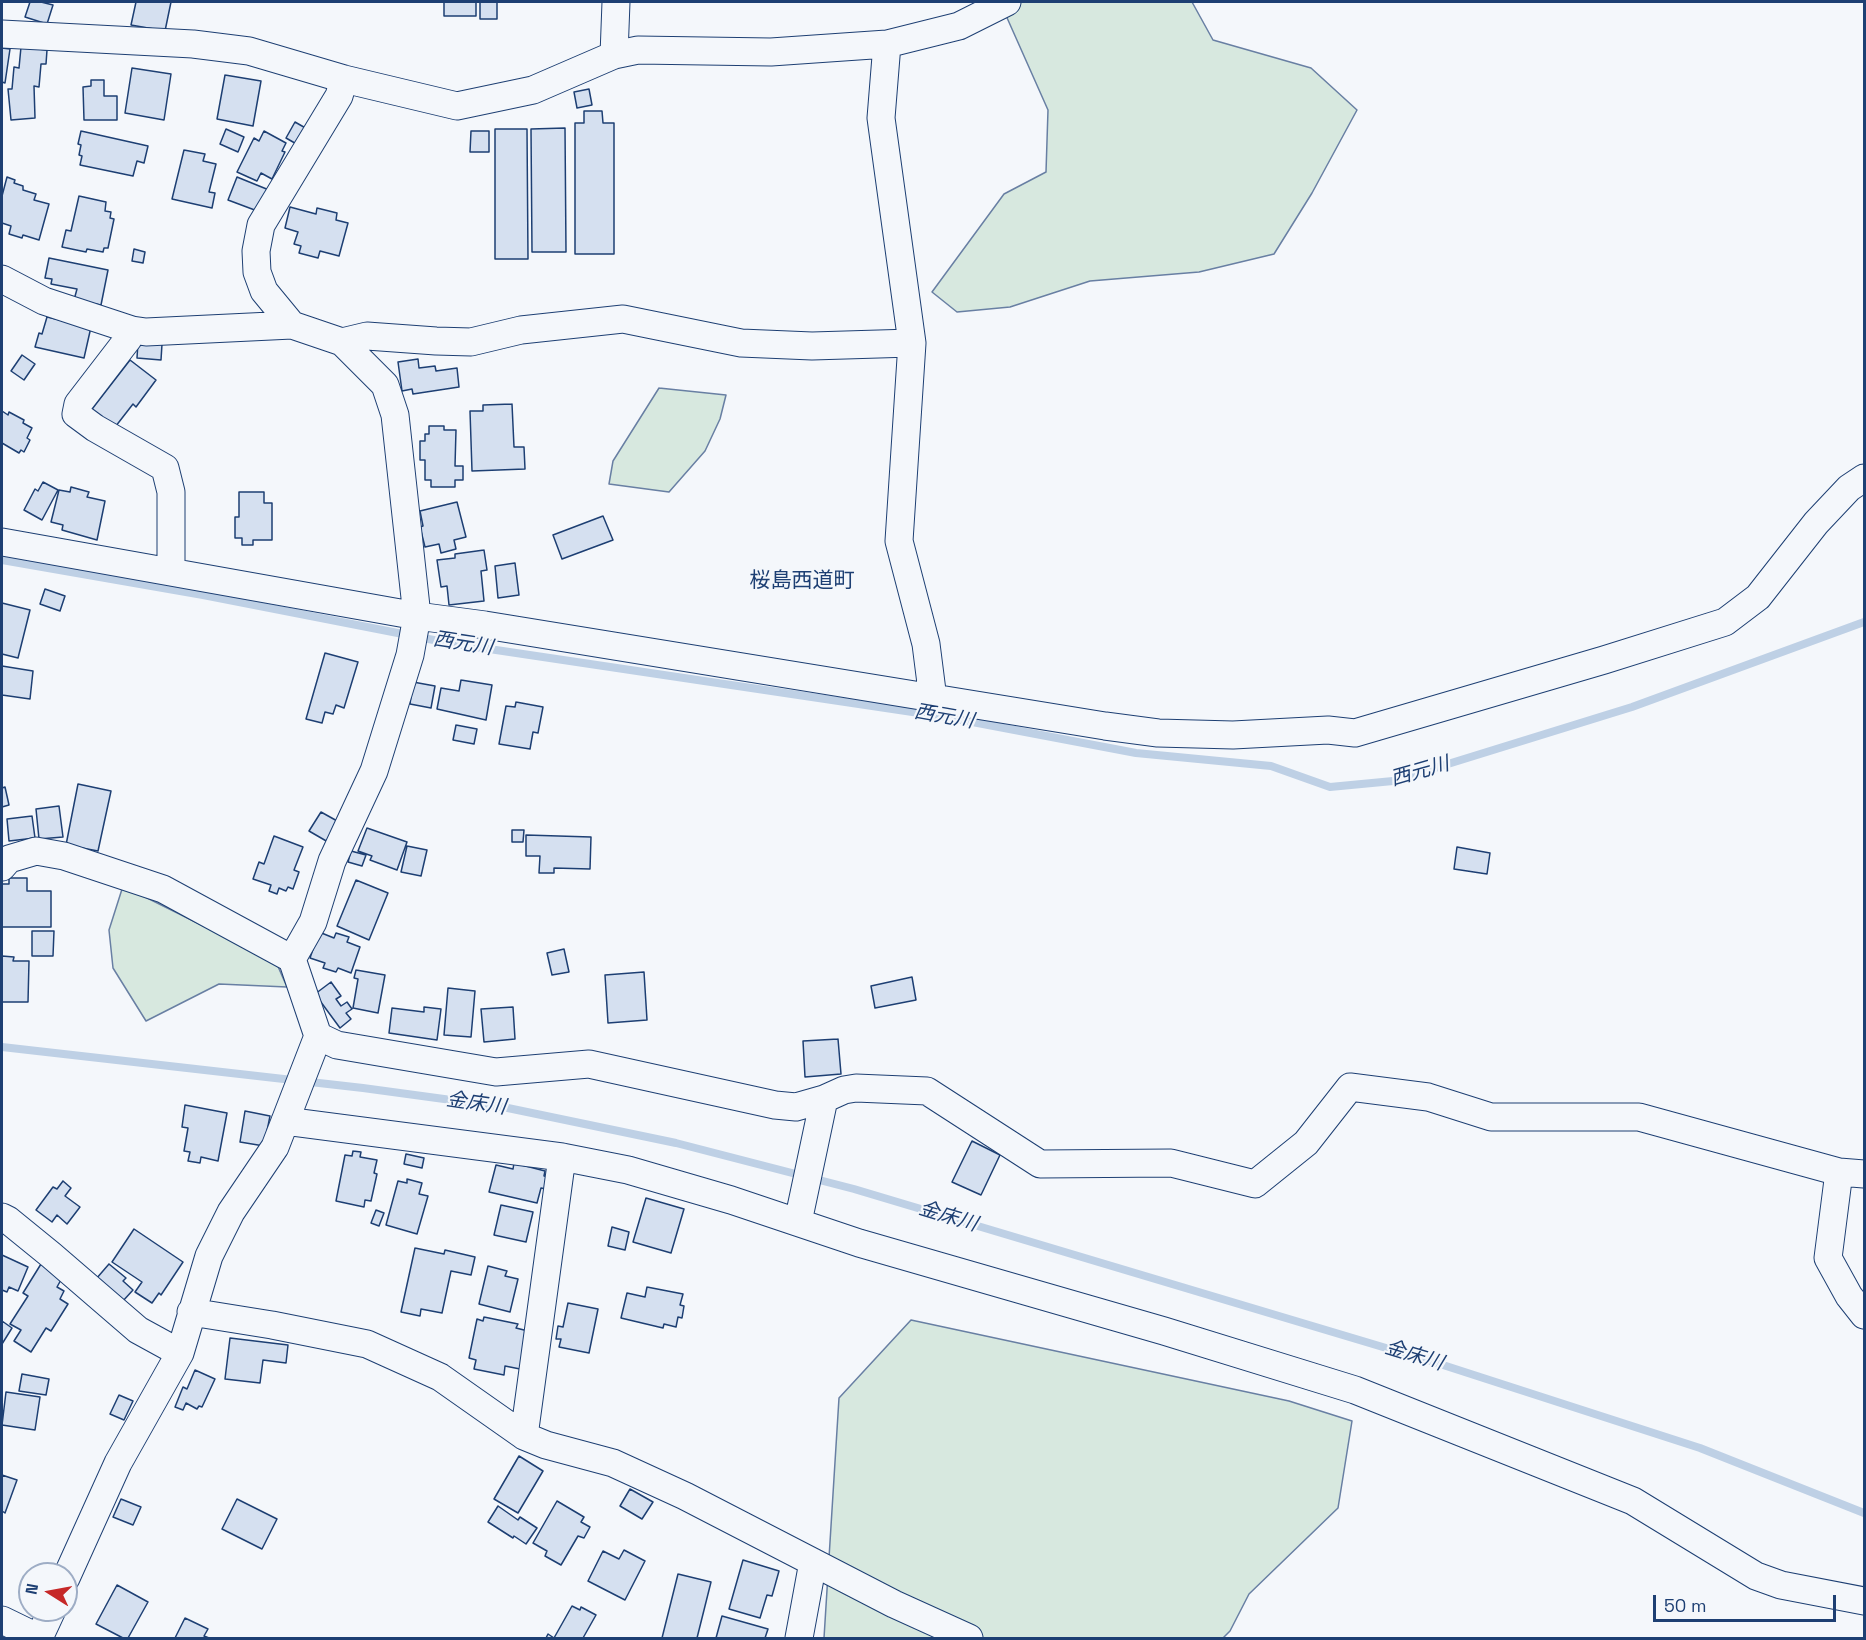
<!DOCTYPE html>
<html>
<head>
<meta charset="utf-8">
<style>
	body { margin:0 }
	#map { position:relative; width:1866px; height:1640px; overflow:hidden; background:#f4f7fb; font-family:"Space Grotesk",sans-serif }
	canvas { display:block }
	.frame { position:absolute; inset:0; border:3px solid #1d3f73; pointer-events:none }
	.north { position:absolute; left:18px; top:1562px; width:60px; height:60px; box-sizing:border-box; background:#f4f7fb; border:2px solid #9eadc5; border-radius:50%; rotate:281deg; font-size:16px; font-weight:700; line-height:24px; text-align:center; color:#1d3f73 }
	.north::after { content:''; display:block; margin:auto; width:21px; height:27px; background:#c62828; clip-path:polygon(50% 0,100% 100%,50% 72%,0 100%) }
	.scale { position:absolute; left:1653px; top:1595px; width:183px; height:27px; box-sizing:border-box; border:3px solid #1d3f73; border-top:0; padding-left:8px; font-size:18px; line-height:21px; white-space:nowrap; color:#1d3f73; -webkit-text-stroke:4px #f4f7fb; paint-order:stroke }
</style>
</head>
<body>
<div id="map">
<canvas width="1866" height="1640"></canvas>
<div class="frame"></div>
<div class="north">N</div>
<div class="scale">50 m</div>
</div>
<script>
const g = document.querySelector('canvas').getContext('2d');
g.lineJoin = 'round';
function fill(path, color) { g.fillStyle = color; g.fill(path, 'evenodd'); }
const shape = rows => new Path2D(rows.map(r => 'M' + r).join(''));
function stroke(path, color, width, dash) { g.strokeStyle = color; g.lineWidth = width; g.lineCap = dash ? 'butt' : 'round'; g.setLineDash(dash || []); g.stroke(path); }
function write(font, color, halo, rows, align = 'center') {
  g.font = font + ' "Space Grotesk","Noto Sans JP",sans-serif'; g.lineWidth = 4.5; g.setLineDash([]); g.textBaseline = 'middle'; g.strokeStyle = halo; g.fillStyle = color; for (const [text, x, y, turn = 0] of rows) {
    g.save(); g.translate(x, y); g.rotate((+turn || 0) * Math.PI / 180); g.textAlign = isNaN(turn) ? turn : align; if (halo) g.strokeText(text, 0, 0); g.fillText(text, 0, 0); g.restore();
  }
}
const green = shape([
	[1000,2,1192,2,1213,40,1311,68,1357,110,1312,193,1274,254,1199,272,1090,281,1010,307,957,312,932,292,1004,194,1046,172,1048,110,1000,2],
	[659,388,726,395,720,419,705,451,669,492,609,484,613,461,659,388],
	[123,886,276,962,287,987,219,984,146,1021,113,968,109,930,123,886],
	[911,1320,1289,1401,1352,1421,1338,1508,1249,1594,1230,1631,1223,1638,824,1638,839,1398,911,1320]
]);
const stream = shape([
	[2,560,203,595,449,643,946,717,1136,753,1271,766,1330,787,1393,781,1632,707,1864,622],
	[2,1047,363,1088,503,1107,676,1143,854,1189,1443,1365,1700,1448,1864,1513]
]);
const building = shape([
	[30,2,41,2,53,5,47,24,25,17,30,2],
	[136,2,171,2,165,31,131,25,136,2],
	[444,2,476,2,476,16,444,16,444,2],
	[480,2,497,2,497,19,480,19,480,2],
	[21,47,47,50,46,64,41,64,39,87,34,86,35,118,11,120,8,89,12,89,14,67,19,68,21,47],
	[2,48,10,49,5,83,2,82,2,48],
	[132,68,171,74,164,120,125,113,132,68],
	[225,75,261,81,253,126,217,119,225,75],
	[91,80,104,80,104,96,117,96,117,120,84,120,83,87,91,86,91,80],
	[589,89,592,105,577,108,574,92,589,89],
	[584,111,602,111,603,123,614,123,614,254,575,254,575,123,584,123,584,111],
	[295,122,309,130,300,146,286,138,295,122],
	[565,128,566,252,532,252,531,129,565,128],
	[226,129,244,137,238,152,220,144,226,129],
	[495,129,527,129,528,259,495,259,495,129],
	[81,131,148,146,144,163,137,161,133,176,80,165,82,156,79,155,81,145,78,144,81,131],
	[264,131,286,143,282,151,285,152,272,179,261,173,257,181,237,172,254,138,259,141,264,131],
	[471,131,489,131,489,152,470,152,471,131],
	[184,150,205,154,203,161,216,164,209,192,215,193,212,208,172,199,184,150],
	[7,177,15,180,14,183,23,186,23,190,36,194,34,200,49,204,39,240,23,235,22,238,9,234,11,226,2,223,2,196,7,177],
	[237,177,269,190,260,212,228,200,237,177],
	[79,196,106,202,105,211,111,212,110,218,114,219,108,248,104,248,103,252,87,249,86,252,62,247,66,230,71,231,79,196],
	[290,207,316,214,317,208,337,213,336,220,348,223,339,256,320,251,318,258,299,253,301,246,294,244,298,232,285,228,290,207],
	[134,249,145,252,143,263,132,261,134,249],
	[49,258,108,270,101,305,74,300,77,289,51,284,52,279,45,278,49,258],
	[47,317,91,327,84,358,35,347,39,333,42,334,47,317],
	[138,342,162,344,161,360,137,358,138,342],
	[22,355,35,364,24,380,11,371,22,355],
	[418,359,419,368,435,366,436,371,457,368,459,387,413,394,412,389,402,391,398,362,418,359],
	[130,360,156,380,136,407,133,404,112,431,89,413,130,360],
	[512,404,514,447,524,447,525,469,472,471,470,411,483,411,483,405,512,404],
	[2,411,8,415,9,412,24,420,23,423,32,428,27,438,30,440,24,452,21,450,19,453,2,443,2,411],
	[429,426,444,426,444,430,456,430,455,466,463,466,463,480,455,480,455,487,431,487,431,480,425,480,425,460,420,460,420,441,425,441,425,434,429,434,429,426],
	[43,482,58,490,42,520,24,510,35,489,38,491,43,482],
	[71,487,89,492,87,497,105,501,97,540,62,530,63,525,51,522,59,490,70,492,71,487],
	[239,492,264,492,264,503,272,503,272,540,253,540,253,545,242,545,242,538,235,538,235,517,239,517,239,492],
	[457,502,466,537,454,540,456,549,441,553,439,544,425,547,420,527,423,526,420,511,457,502],
	[603,516,613,540,562,559,553,535,603,516],
	[484,550,487,570,481,571,484,601,449,605,447,586,441,587,437,560,455,558,455,554,484,550],
	[515,563,519,595,498,598,495,566,515,563],
	[45,589,65,596,60,611,40,604,45,589],
	[2,603,30,610,18,658,2,654,2,603],
	[325,653,358,662,344,708,336,705,333,714,325,712,322,723,306,719,325,653],
	[2,666,33,671,30,699,2,695,2,666],
	[461,680,492,685,486,720,437,709,441,688,459,691,461,680],
	[413,682,435,686,431,708,410,704,413,682],
	[516,702,543,707,538,733,533,732,530,749,499,744,506,706,515,707,516,702],
	[456,725,477,729,474,744,453,740,456,725],
	[78,784,111,791,98,851,66,845,78,784],
	[5,787,9,805,2,807,2,788,5,787],
	[59,806,63,837,39,839,36,809,59,806],
	[321,812,339,822,328,842,309,831,321,812],
	[32,816,35,838,9,841,7,819,32,816],
	[367,828,407,842,397,870,370,860,372,856,358,851,367,828],
	[512,830,524,830,523,842,512,842,512,830],
	[526,835,591,837,590,869,554,868,554,873,539,873,540,856,526,856,526,835],
	[274,836,303,847,294,870,299,872,293,889,288,887,286,891,279,888,277,894,269,891,271,885,253,879,259,862,264,864,274,836],
	[407,846,427,850,421,876,401,872,407,846],
	[1457,847,1490,853,1487,874,1454,869,1457,847],
	[351,851,366,855,362,866,348,862,351,851],
	[9,878,27,878,27,891,51,891,51,927,2,927,2,884,9,884,9,878],
	[356,880,388,893,369,940,337,926,356,880],
	[32,931,54,931,53,956,32,956,32,931],
	[319,932,334,938,336,933,349,937,347,942,360,947,351,973,338,968,336,972,323,968,325,963,310,958,319,932],
	[564,949,569,972,552,975,547,953,564,949],
	[2,956,14,957,13,961,29,961,28,1002,2,1002,2,956],
	[356,970,385,975,378,1013,353,1008,358,979,354,978,356,970],
	[644,972,647,1020,608,1023,605,975,644,972],
	[912,977,916,1000,875,1008,871,986,912,977],
	[331,982,341,996,336,999,341,1006,347,1002,352,1009,346,1013,351,1019,340,1028,315,994,331,982],
	[448,988,475,991,471,1037,444,1035,448,988],
	[424,1007,441,1009,437,1040,389,1033,392,1008,424,1012,424,1007],
	[513,1007,515,1039,484,1042,481,1009,513,1007],
	[838,1039,841,1074,805,1077,803,1041,838,1039],
	[185,1105,227,1113,218,1161,201,1157,200,1163,188,1161,190,1152,184,1151,188,1128,182,1127,185,1105],
	[245,1111,270,1116,264,1146,240,1142,245,1111],
	[972,1141,1000,1155,981,1195,952,1182,972,1141],
	[353,1151,361,1152,360,1157,377,1160,374,1173,377,1174,371,1201,365,1200,364,1207,336,1201,345,1155,352,1156,353,1151],
	[406,1154,424,1158,422,1168,404,1164,406,1154],
	[514,1163,545,1171,544,1176,549,1177,546,1189,541,1188,537,1203,489,1192,496,1165,513,1169,514,1163],
	[407,1179,422,1183,419,1194,428,1196,417,1234,386,1225,398,1181,407,1183,407,1179],
	[63,1181,71,1188,65,1196,80,1207,67,1224,57,1215,52,1222,36,1210,53,1187,57,1189,63,1181],
	[646,1198,684,1209,671,1253,633,1242,646,1198],
	[501,1205,533,1212,526,1242,494,1235,501,1205],
	[376,1210,384,1213,379,1226,371,1223,376,1210],
	[612,1227,629,1232,625,1250,608,1246,612,1227],
	[134,1229,183,1262,161,1295,159,1293,152,1303,135,1292,142,1282,112,1262,134,1229],
	[415,1248,444,1254,445,1250,475,1257,471,1275,451,1271,442,1313,421,1309,420,1316,401,1312,415,1248],
	[2,1255,28,1267,18,1291,9,1287,7,1292,2,1290,2,1255],
	[41,1264,62,1278,57,1287,64,1291,60,1299,68,1304,51,1331,46,1328,31,1352,14,1341,21,1330,10,1324,28,1296,23,1293,41,1264],
	[109,1264,126,1278,123,1281,133,1290,122,1302,96,1279,109,1264],
	[488,1266,507,1271,505,1276,518,1279,510,1312,479,1304,488,1266],
	[647,1287,683,1294,680,1305,684,1306,682,1318,678,1317,676,1327,664,1324,663,1328,621,1318,627,1293,645,1297,647,1287],
	[568,1303,598,1309,589,1353,559,1347,561,1339,556,1339,558,1326,563,1327,568,1303],
	[484,1317,518,1324,516,1328,528,1331,520,1369,505,1366,504,1375,474,1369,476,1360,469,1358,477,1319,483,1321,484,1317],
	[2,1321,12,1328,2,1344,2,1321],
	[230,1338,288,1345,286,1363,263,1360,260,1383,225,1379,230,1338],
	[195,1370,215,1379,202,1407,199,1406,197,1409,186,1403,183,1410,175,1407,183,1387,187,1389,195,1370],
	[22,1374,49,1379,46,1395,19,1391,22,1374],
	[6,1392,40,1397,35,1430,2,1425,6,1392],
	[119,1395,133,1401,124,1420,110,1414,119,1395],
	[519,1456,543,1471,518,1513,494,1499,519,1456],
	[2,1475,17,1480,5,1513,2,1511,2,1475],
	[630,1489,653,1502,642,1519,620,1506,630,1489],
	[121,1499,141,1507,133,1525,113,1517,121,1499],
	[237,1499,277,1519,262,1549,222,1529,237,1499],
	[557,1501,584,1517,581,1522,590,1527,584,1538,578,1536,561,1565,545,1556,547,1551,533,1543,557,1501],
	[498,1506,518,1520,520,1517,537,1528,526,1544,514,1536,513,1538,488,1522,498,1506],
	[624,1550,645,1561,625,1600,588,1581,603,1551,619,1559,624,1550],
	[743,1560,779,1571,772,1596,767,1595,760,1618,729,1609,743,1560],
	[678,1574,711,1582,697,1638,662,1638,678,1574],
	[117,1585,148,1602,128,1638,123,1638,96,1624,117,1585],
	[572,1606,580,1610,581,1607,596,1615,583,1638,546,1638,548,1634,554,1638,572,1606],
	[722,1616,768,1629,765,1638,716,1638,722,1616],
	[185,1618,208,1629,204,1636,209,1638,175,1638,185,1618]
]);
const minor = shape([
	[2,34,193,44,249,51,344,79,457,106,533,90,614,55,638,50,771,52,887,44,959,26,1007,2],
	[887,44,881,118,912,343,899,541,926,644,933,699],
	[614,55,616,2],
	[2,279,44,301,132,330,146,332,292,325,342,342,385,385,395,415,417,616,410,655,374,771,332,861,313,922,292,959],
	[292,325,264,291,257,272,256,251,261,225,339,96,344,79],
	[132,330,128,339,78,404,76,414,95,428,165,468,171,492,171,572],
	[342,342,367,336,436,341,471,342,521,330,623,319,741,343,812,346,912,343],
	[2,542,417,616,485,625,1105,726,1158,733,1233,735,1328,730,1355,733,1604,660,1725,622,1758,597,1816,523,1849,488,1864,478],
	[2,867,9,859,36,851,64,856,163,889,292,959,318,1036,275,1147,231,1212,209,1256,180,1353,118,1463,66,1578],
	[318,1036,337,1045,496,1072,589,1064,775,1105,796,1107,824,1099,844,1090,856,1088,927,1091,1040,1164,1171,1163,1255,1184,1306,1143,1350,1087,1428,1097,1491,1117,1639,1117,1839,1172,1864,1174],
	[285,1121,562,1157,628,1170,731,1200,859,1243,1164,1331,1355,1390,1633,1501,1756,1576,1781,1585,1864,1601],
	[1839,1172,1828,1258,1849,1296,1864,1315],
	[2,1217,8,1220,51,1255,138,1330,180,1353],
	[798,1222,824,1099],
	[191,1312,272,1325,367,1344,440,1377,524,1436,546,1445,613,1463,685,1496,894,1604,969,1638],
	[524,1436,562,1157],
	[2,1620,39,1638],
	[39,1638,52,1610],
	[799,1638,813,1562]
]);
const waterNames = [
	["西元川",463,644,9],
	["西元川",944,717,10],
	["西元川",1420,772,-16],
	["金床川",476,1104,8],
	["金床川",948,1217,17],
	["金床川",1414,1356,17]
];
const quarterNames = [
	["桜島西道町",802,581]
];
fill(green, '#d7e8df');
stroke(green, '#687fa3', 1.5);
stroke(stream, '#bed0e5', 8);
fill(building, '#d5e0f0');
stroke(building, '#1d3f73', 1.5);
stroke(minor, '#1d3f73', 29);
stroke(minor, '#f4f7fb', 27);
write('italic 20px', '#1d3f73', '#f4f7fb', waterNames);
write('21px', '#1d3f73', '#f4f7fb', quarterNames);
</script>
</body>
</html>
